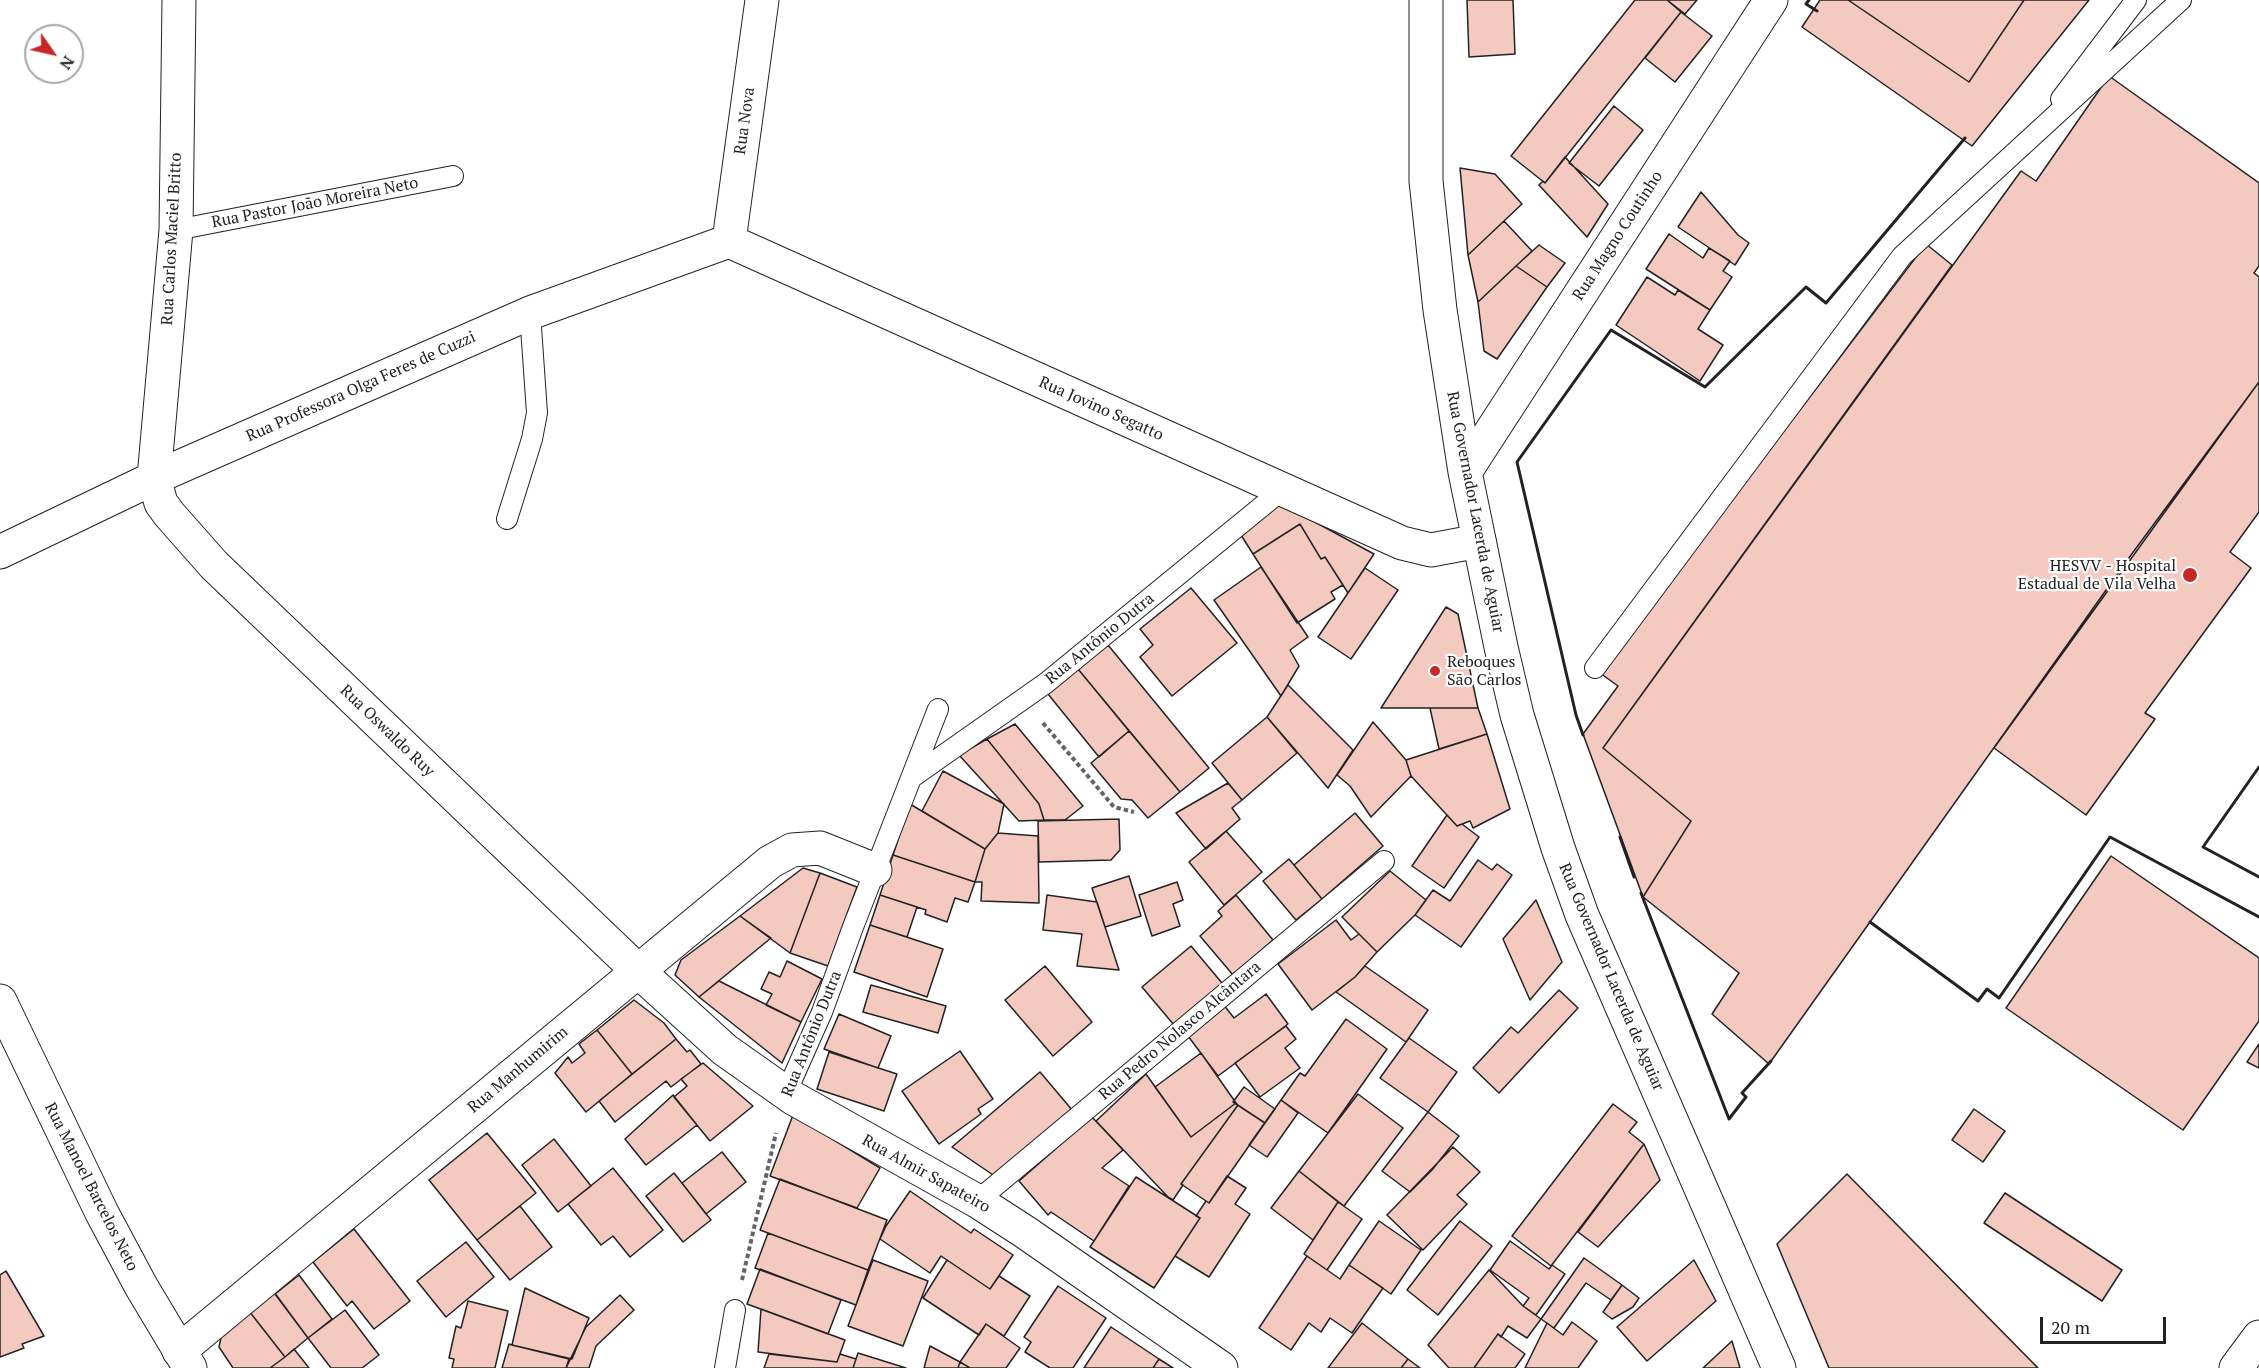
<!DOCTYPE html>
<html>
<head>
<meta charset="utf-8">
<style>
	body { margin:0 }
	#map { position:relative; width:2259px; height:1368px; overflow:hidden; background:#fff; font-family:"PT Serif",serif }
	canvas { display:block }
	.north { position:absolute; left:24px; top:24px; width:60px; height:60px; box-sizing:border-box; background:#fff; border:2px solid #a7a7a7; border-radius:50%; rotate:124deg; font-size:16px; font-weight:700; line-height:24px; text-align:center; color:#222 }
	.north::after { content:''; display:block; margin:auto; width:21px; height:27px; background:#c62828; clip-path:polygon(50% 0,100% 100%,50% 72%,0 100%) }
	.scale { position:absolute; left:2040px; top:1317px; width:126px; height:27px; box-sizing:border-box; border:3px solid #222; border-top:0; padding-left:8px; font-size:18px; line-height:21px; white-space:nowrap; color:#222; -webkit-text-stroke:4px #fff; paint-order:stroke }
</style>
</head>
<body>
<div id="map">
<canvas width="2259" height="1368"></canvas>
<div class="north">N</div>
<div class="scale">20 m</div>
</div>
<script>
const g = document.querySelector('canvas').getContext('2d');
g.lineJoin = 'round';
function fill(path, color) { g.fillStyle = color; g.fill(path, 'evenodd'); }
const shape = rows => new Path2D(rows.map(r => 'M' + r).join(''));
function stroke(path, color, width, dash) { g.strokeStyle = color; g.lineWidth = width; g.lineCap = dash ? 'butt' : 'round'; g.setLineDash(dash || []); g.stroke(path); }
function write(font, color, halo, rows, align = 'center') {
  g.font = font + ' "PT Serif",serif'; g.lineWidth = 4.5; g.setLineDash([]); g.textBaseline = 'middle'; g.strokeStyle = halo; g.fillStyle = color; for (const [text, x, y, turn = 0] of rows) {
    g.save(); g.translate(x, y); g.rotate((+turn || 0) * Math.PI / 180); g.textAlign = isNaN(turn) ? turn : align; if (halo) g.strokeText(text, 0, 0); g.fillText(text, 0, 0); g.restore();
  }
}
const building = shape([
	[1467,0,1513,0,1515,54,1469,57,1467,0],
	[1635,0,1667,0,1681,12,1545,183,1511,156,1635,0],
	[1667,0,1697,0,1685,14,1667,0],
	[1820,0,1848,0,1969,82,2024,0,2089,0,1972,146,1802,27,1820,0],
	[1848,0,2024,0,1969,82,1848,0],
	[1681,12,1712,36,1675,82,1645,58,1681,12],
	[2109,76,2259,183,2259,266,2254,273,2259,277,2259,382,2131,555,1769,1064,1712,1014,1739,973,1643,897,1691,821,1603,748,2021,171,2036,181,2109,76],
	[1614,106,1643,130,1599,186,1569,163,1614,106],
	[1565,157,1608,204,1587,237,1539,185,1543,181,1545,183,1565,157],
	[1460,168,1495,174,1522,204,1468,255,1460,168],
	[1701,192,1738,235,1749,243,1735,265,1678,227,1701,192],
	[1504,221,1532,251,1478,302,1468,255,1504,221],
	[1669,234,1703,258,1709,248,1730,261,1723,271,1732,277,1710,310,1646,269,1669,234],
	[1926,244,1952,265,1603,748,1691,821,1643,897,1583,734,1618,686,1600,673,1926,244],
	[1539,245,1565,263,1547,287,1516,266,1539,245],
	[1516,266,1547,287,1497,359,1484,351,1478,302,1516,266],
	[1647,277,1675,295,1678,290,1710,310,1698,329,1723,345,1700,381,1616,325,1647,277],
	[2259,382,2259,512,2230,552,2251,568,2145,713,2155,719,2086,815,1994,748,2259,382],
	[1278,502,1374,554,1348,593,1325,557,1321,559,1300,524,1253,554,1241,535,1278,502],
	[1300,524,1321,559,1325,557,1343,585,1331,592,1335,599,1297,623,1253,554,1300,524],
	[1261,567,1308,637,1290,650,1299,666,1281,696,1214,600,1261,567],
	[1365,568,1398,590,1351,659,1318,637,1365,568],
	[1191,588,1237,643,1172,696,1140,657,1153,645,1140,629,1191,588],
	[1446,607,1458,614,1478,708,1381,708,1446,607],
	[1108,645,1209,768,1180,792,1078,669,1108,645],
	[1078,669,1129,731,1099,757,1048,694,1078,669],
	[1288,685,1353,750,1328,788,1267,717,1288,685],
	[1430,708,1478,708,1487,734,1439,749,1430,708],
	[1267,717,1297,753,1242,800,1212,763,1267,717],
	[1373,722,1406,760,1411,776,1371,817,1350,786,1337,775,1373,722],
	[1015,724,1083,806,1065,820,1044,820,1039,804,987,739,1015,724],
	[1129,731,1180,792,1148,818,1132,800,1121,799,1091,763,1129,731],
	[1487,734,1510,809,1473,828,1470,821,1457,826,1411,776,1406,760,1487,734],
	[987,739,1039,804,1044,820,1019,821,959,755,987,739],
	[943,771,1004,804,998,833,985,849,922,811,943,771],
	[1228,783,1242,800,1232,808,1240,819,1206,849,1176,813,1228,783],
	[910,804,985,849,975,882,893,855,910,804],
	[1355,813,1383,846,1322,899,1294,865,1355,813],
	[1447,815,1457,826,1462,824,1479,837,1444,888,1412,866,1447,815],
	[1119,819,1120,850,1111,860,1039,862,1038,821,1119,819],
	[1226,831,1262,872,1224,905,1189,862,1226,831],
	[998,833,1038,836,1039,903,981,901,982,882,975,882,985,849,998,833],
	[893,855,975,882,968,902,955,898,947,922,925,914,926,910,880,895,893,855],
	[2111,856,2259,958,2259,1021,2183,1130,2006,1008,2111,856],
	[1289,859,1322,899,1296,920,1263,881,1289,859],
	[1478,860,1492,870,1497,864,1512,875,1461,947,1415,915,1433,890,1450,901,1478,860],
	[803,868,820,873,790,953,740,916,803,868],
	[1390,871,1426,900,1415,915,1377,952,1342,917,1390,871],
	[820,873,857,887,828,966,790,953,820,873],
	[1129,876,1141,916,1105,927,1092,888,1129,876],
	[1177,882,1183,900,1173,904,1180,926,1152,936,1139,895,1177,882],
	[880,895,917,907,907,937,870,925,880,895],
	[1047,895,1097,902,1119,970,1077,966,1082,934,1043,930,1047,895],
	[1236,895,1273,940,1233,975,1200,936,1222,916,1218,911,1236,895],
	[1536,900,1562,962,1530,1000,1503,939,1536,900],
	[740,916,771,938,699,997,675,975,681,960,740,916],
	[1336,920,1351,940,1359,934,1377,952,1355,977,1312,1010,1278,964,1336,920],
	[870,925,943,949,927,997,854,972,870,925],
	[1191,946,1222,983,1174,1025,1142,987,1191,946],
	[787,961,822,979,801,1022,766,1005,772,994,761,989,769,972,780,977,787,961],
	[1045,966,1092,1022,1053,1056,1005,1000,1045,966],
	[1365,966,1428,1010,1406,1042,1336,992,1355,977,1365,966],
	[719,981,801,1022,782,1063,699,997,719,981],
	[871,985,946,1006,938,1033,863,1012,871,985],
	[1559,990,1578,1008,1499,1093,1473,1068,1511,1027,1518,1033,1559,990],
	[1266,994,1288,1024,1218,1076,1185,1032,1223,1004,1234,1018,1266,994],
	[634,1000,664,1023,676,1039,632,1074,597,1030,634,1000],
	[839,1014,891,1036,878,1068,824,1049,839,1014],
	[1346,1019,1387,1049,1328,1133,1281,1100,1300,1073,1305,1076,1346,1019],
	[1286,1026,1296,1039,1285,1048,1300,1068,1260,1097,1235,1063,1286,1026],
	[597,1030,632,1074,586,1112,555,1073,568,1057,572,1063,585,1053,579,1044,597,1030],
	[1409,1038,1457,1072,1428,1112,1380,1078,1409,1038],
	[676,1039,687,1052,690,1050,701,1064,671,1087,666,1081,615,1122,599,1101,676,1039],
	[2259,1044,2259,1068,2247,1062,2259,1044],
	[960,1051,993,1099,978,1109,981,1114,939,1144,902,1091,960,1051],
	[829,1052,897,1074,884,1111,817,1089,829,1052],
	[1201,1053,1236,1103,1191,1137,1155,1087,1201,1053],
	[703,1063,753,1106,710,1141,674,1097,687,1086,681,1079,703,1063],
	[1040,1072,1073,1111,996,1177,952,1147,1040,1072],
	[1146,1074,1191,1137,1236,1103,1238,1105,1181,1184,1183,1185,1173,1200,1168,1197,1096,1121,1146,1074],
	[1244,1087,1275,1109,1265,1123,1233,1102,1244,1087],
	[1358,1094,1403,1128,1344,1206,1299,1171,1358,1094],
	[673,1095,697,1125,646,1165,625,1139,673,1095],
	[1281,1100,1298,1113,1267,1157,1249,1145,1281,1100],
	[1613,1104,1637,1122,1629,1132,1644,1144,1551,1266,1512,1236,1613,1104],
	[1238,1105,1265,1123,1209,1203,1181,1184,1238,1105],
	[1974,1109,2005,1131,1983,1162,1952,1140,1974,1109],
	[1428,1112,1459,1136,1432,1170,1410,1192,1382,1171,1428,1112],
	[793,1115,880,1168,857,1208,770,1176,793,1115],
	[1092,1117,1123,1150,1102,1168,1129,1186,1094,1241,1051,1212,1048,1215,1019,1181,1092,1117],
	[487,1133,536,1193,477,1240,429,1180,487,1133],
	[554,1139,591,1186,558,1212,522,1165,554,1139],
	[1644,1144,1660,1180,1598,1247,1578,1232,1644,1144],
	[1453,1147,1480,1172,1457,1195,1467,1204,1423,1250,1387,1215,1453,1147],
	[722,1152,746,1182,706,1214,682,1183,722,1152],
	[613,1168,663,1230,630,1257,613,1236,601,1245,568,1204,613,1168],
	[1299,1171,1338,1202,1313,1240,1271,1208,1299,1171],
	[674,1173,711,1220,683,1242,646,1196,674,1173],
	[1847,1174,2038,1368,1829,1368,1777,1244,1847,1174],
	[1227,1176,1246,1188,1235,1204,1250,1214,1209,1277,1175,1256,1200,1218,1196,1216,1206,1201,1209,1203,1227,1176],
	[1136,1177,1200,1218,1154,1288,1090,1247,1136,1177],
	[780,1179,887,1220,868,1270,760,1230,780,1179],
	[910,1191,971,1233,974,1229,1013,1255,990,1289,941,1256,930,1273,880,1239,886,1226,910,1191],
	[2005,1193,2122,1270,2102,1301,1984,1223,2005,1193],
	[1338,1202,1362,1219,1327,1270,1304,1254,1338,1202],
	[520,1206,552,1247,510,1280,477,1240,520,1206],
	[1379,1221,1421,1250,1391,1294,1349,1265,1379,1221],
	[1460,1221,1492,1246,1438,1315,1407,1290,1460,1221],
	[354,1229,410,1301,374,1329,352,1301,347,1306,313,1262,354,1229],
	[768,1233,868,1270,856,1305,755,1268,768,1233],
	[1510,1241,1549,1269,1552,1265,1565,1274,1536,1315,1523,1306,1529,1298,1490,1270,1510,1241],
	[466,1242,494,1277,446,1317,417,1281,466,1242],
	[1307,1256,1340,1279,1349,1265,1383,1288,1352,1333,1330,1318,1321,1332,1309,1323,1291,1350,1259,1328,1307,1256],
	[1584,1258,1622,1285,1611,1300,1586,1283,1554,1328,1541,1319,1584,1258],
	[873,1260,928,1281,903,1346,848,1326,873,1260],
	[947,1260,990,1289,999,1276,1030,1296,1004,1336,986,1324,979,1335,923,1298,947,1260],
	[1694,1260,1716,1301,1647,1361,1617,1327,1694,1260],
	[760,1269,841,1300,828,1334,747,1304,760,1269],
	[1489,1270,1523,1306,1541,1319,1527,1338,1508,1326,1501,1337,1498,1334,1474,1368,1449,1368,1428,1345,1489,1270],
	[6,1271,44,1336,22,1344,24,1348,0,1357,0,1275,6,1271],
	[299,1275,332,1319,308,1338,275,1294,299,1275],
	[1622,1285,1639,1298,1633,1307,1612,1319,1603,1312,1622,1285],
	[1058,1286,1106,1318,1073,1368,1050,1368,1025,1352,1031,1342,1024,1337,1058,1286],
	[525,1288,589,1318,572,1359,512,1345,525,1288],
	[274,1292,308,1338,285,1357,249,1311,274,1292],
	[620,1295,634,1310,596,1346,589,1368,566,1368,586,1327,620,1295],
	[468,1301,508,1311,495,1368,452,1368,454,1359,449,1358,456,1326,461,1328,468,1301],
	[761,1309,845,1340,837,1362,758,1352,761,1309],
	[345,1310,379,1355,362,1368,331,1368,308,1338,345,1310],
	[249,1311,285,1357,270,1368,233,1368,219,1347,222,1333,249,1311],
	[1572,1322,1597,1341,1578,1368,1525,1368,1547,1323,1563,1335,1572,1322],
	[1362,1323,1408,1359,1401,1368,1328,1368,1362,1323],
	[986,1324,1020,1348,1006,1368,970,1368,960,1362,986,1324],
	[1111,1327,1159,1359,1153,1368,1084,1368,1111,1327],
	[1498,1334,1525,1354,1515,1368,1474,1368,1498,1334],
	[1732,1341,1740,1368,1703,1368,1732,1341],
	[509,1344,512,1345,569,1359,566,1368,502,1368,509,1344],
	[930,1346,960,1362,958,1368,924,1368,930,1346],
	[294,1349,309,1368,270,1368,285,1357,294,1349],
	[858,1353,906,1368,853,1368,858,1353],
	[769,1354,837,1362,840,1354,856,1359,853,1368,764,1368,769,1354],
	[1159,1359,1173,1368,1153,1368,1159,1359],
	[1408,1359,1420,1368,1401,1368,1408,1359],
	[960,1362,970,1368,958,1368,960,1362]
]);
const path = shape([
	[1043,723,1114,807,1134,812],
	[742,1280,776,1133]
]);
const service = shape([
	[2061,99,2136,0],
	[176,230,453,176],
	[507,519,532,439,537,413,530,313],
	[1595,668,1902,256,2181,0],
	[911,778,1046,683,1282,490],
	[786,1093,822,1012,853,927,938,709],
	[977,1201,1384,861],
	[725,1368,735,1310]
]);
const minor = shape([
	[179,0,176,230,154,478,161,503,169,514,214,565,638,971,725,1050,793,1098,977,1201,1025,1232,1221,1368],
	[729,241,1402,543,1431,550,1479,541],
	[729,241,762,0],
	[0,552,154,478,530,313,729,241],
	[179,1351,770,862,792,850,820,848,875,870]
]);
const tertiary = shape([
	[1426,0,1426,181,1440,310,1465,472,1501,647,1517,715,1558,848,1582,915,1779,1368],
	[1465,472,1771,0],
	[0,1001,102,1213,141,1286,190,1368],
	[2236,1368,2259,1337]
]);
const wall = shape([
	[1809,0,1806,4,1817,11],
	[1583,735,1576,715,1517,462,1611,330,1705,387,1806,287,1826,303,1965,138],
	[2259,767,2203,847,2259,877],
	[1620,837,1634,877],
	[1641,893,1729,1119,1746,1097,1742,1093,1771,1061],
	[1870,922,1978,1001,1987,989,1999,998,2110,837,2259,917]
]);
const markers = [
	[2190,575,8,"#c62828"],
	[1435,671,6,"#c62828"]
];
const streetNames = [
	["Rua Nova",745,121,-82],
	["Rua Pastor João Moreira Neto",315,203,-11],
	["Rua Magno Coutinho",1618,236,-57],
	["Rua Carlos Maciel Britto",172,239,-87],
	["Rua Professora Olga Feres de Cuzzi",361,387,-24],
	["Rua Jovino Segatto",1101,409,24],
	["Rua Governador Lacerda de Aguiar",1475,512,79],
	["Rua Antônio Dutra",1100,639,-39],
	["Rua Oswaldo Ruy",387,731,44],
	["Rua Governador Lacerda de Aguiar",1611,977,67],
	["Rua Pedro Nolasco Alcântara",1180,1031,-40],
	["Rua Antônio Dutra",812,1034,-68],
	["Rua Manhumirim",518,1070,-40],
	["Rua Almir Sapateiro",926,1174,29],
	["Rua Manoel Barcelos Neto",91,1187,63]
];
const poiNames = [
	["HESVV - Hospital",2176,566],
	["Estadual de Vila Velha",2176,584],
	["Reboques",1447,662,"left"],
	["São Carlos",1447,680,"left"]
];
fill(building, '#f3c9c0');
stroke(building, '#222', 1.5);
stroke(service, '#222', 22);
stroke(minor, '#222', 35);
stroke(tertiary, '#222', 35);
stroke(path, '#646464', 4, [4.5, 3]);
stroke(service, '#fff', 20);
stroke(minor, '#fff', 33);
stroke(tertiary, '#fff', 33);
stroke(wall, '#222', 3);
for (const [x, y, r, color] of markers) { const dot = new Path2D(); dot.arc(x, y, r, 0, 2 * Math.PI); g.fillStyle = color; g.fill(dot); stroke(dot, '#fff', 2); }
write('16px', '#222', '#fff', streetNames);
write('16px', '#222', '#fff', poiNames, 'right');
</script>
</body>
</html>
